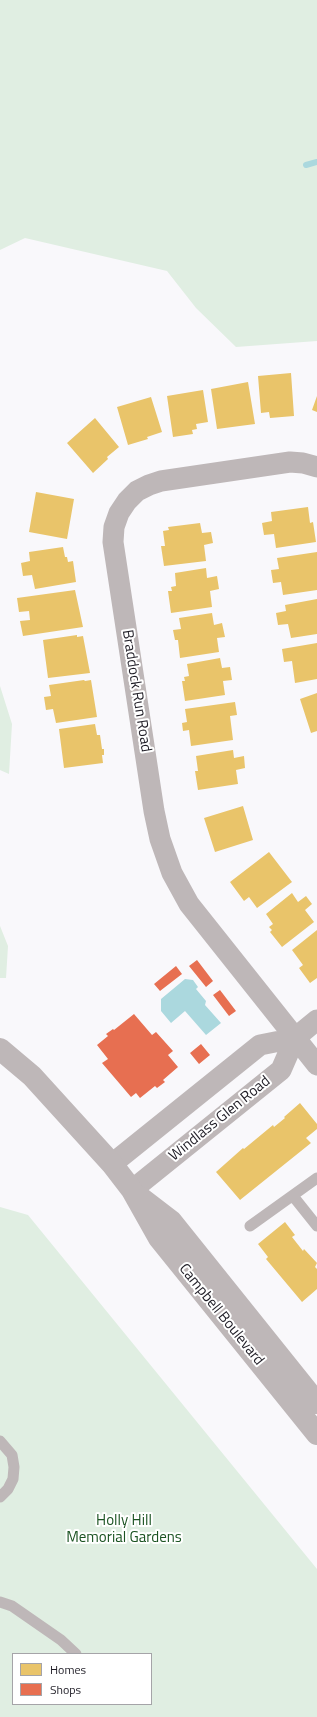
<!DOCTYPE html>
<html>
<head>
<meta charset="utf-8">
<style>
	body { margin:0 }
	#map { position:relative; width:317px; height:1717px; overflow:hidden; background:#f9f8fb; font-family:"Titillium Web",sans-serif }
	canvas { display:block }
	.legend { position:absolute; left:12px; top:1653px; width:140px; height:52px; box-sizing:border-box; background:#fff; border:1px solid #a5a4a8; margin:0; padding:5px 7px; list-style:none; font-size:12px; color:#1e1c25 }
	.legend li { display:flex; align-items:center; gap:8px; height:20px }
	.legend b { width:20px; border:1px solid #a5a4a8 }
</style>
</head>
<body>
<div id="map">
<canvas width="317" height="1717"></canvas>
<ul class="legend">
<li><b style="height:11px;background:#e9c46a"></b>Homes</li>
<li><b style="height:11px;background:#e76f51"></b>Shops</li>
</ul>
</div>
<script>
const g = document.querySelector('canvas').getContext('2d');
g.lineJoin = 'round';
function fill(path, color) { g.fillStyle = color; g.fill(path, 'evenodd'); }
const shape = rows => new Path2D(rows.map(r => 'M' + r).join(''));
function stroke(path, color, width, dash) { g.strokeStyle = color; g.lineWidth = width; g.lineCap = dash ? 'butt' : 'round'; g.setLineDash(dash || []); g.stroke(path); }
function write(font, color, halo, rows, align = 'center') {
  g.font = font + ' "Titillium Web",sans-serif'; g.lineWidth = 4; g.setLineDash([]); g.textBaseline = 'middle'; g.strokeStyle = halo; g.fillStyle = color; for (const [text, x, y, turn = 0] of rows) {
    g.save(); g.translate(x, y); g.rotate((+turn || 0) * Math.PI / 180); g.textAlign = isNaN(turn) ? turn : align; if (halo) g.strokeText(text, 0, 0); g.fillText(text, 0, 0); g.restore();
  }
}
const green = shape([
	[0,0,317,0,317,341,236,347,196,308,167,271,25,238,0,250],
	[0,686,12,724,9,774,0,770],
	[0,926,8,946,6,978,0,978],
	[0,1207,28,1215,317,1569,317,1717,0,1717],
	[13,1654,151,1654,151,1704,13,1704]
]);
const water = shape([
	[185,979,193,980,198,987,196,989,206,1001,205,1005,221,1023,206,1035,185,1011,171,1023,161,1011,161,999]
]);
const homes = shape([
	[291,373,294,416,270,418,269,412,261,413,258,376],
	[248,382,255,424,217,429,211,389],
	[203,390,208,422,196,424,197,429,192,430,193,434,173,437,167,396],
	[317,396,317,412,312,410],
	[151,397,162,432,147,437,148,439,128,445,117,407],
	[95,418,119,447,107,457,108,459,93,473,67,443],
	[36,492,74,499,67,539,29,532],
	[308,507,310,523,313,522,316,542,276,548,274,534,264,535,262,523,272,521,271,512],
	[200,523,202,533,211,532,213,543,204,545,206,561,164,566,161,546,165,546,163,531,169,530,168,527],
	[63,547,65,557,67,557,68,562,73,561,76,582,35,589,32,575,23,576,21,563,30,561,29,552],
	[317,552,317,590,283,595,281,582,273,583,271,570,279,569,277,558],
	[206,568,207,578,217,576,219,589,210,591,212,607,171,613,168,591,172,591,171,587,176,586,175,573],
	[75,590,83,627,23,636,20,621,30,620,29,611,19,612,17,598],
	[317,599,317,634,291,638,288,624,278,625,276,613,286,611,285,605],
	[212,613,214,625,222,623,225,637,217,638,219,652,180,658,178,640,175,640,173,630,181,629,179,618],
	[77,635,77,637,83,636,90,673,48,678,43,640],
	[317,643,317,679,295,683,292,661,284,662,282,649],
	[220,658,222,668,230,667,232,680,223,681,225,695,185,701,182,681,185,681,184,677,189,676,187,664],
	[84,680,85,681,91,680,97,717,56,723,53,709,46,710,44,697,51,696,49,685],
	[317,693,317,731,311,733,300,699],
	[235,702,237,715,230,716,233,740,191,746,189,730,183,731,182,723,187,722,185,709],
	[95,724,97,735,100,735,102,749,104,749,104,755,102,755,103,763,64,768,59,729],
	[233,750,234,758,244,756,245,768,236,770,238,784,198,790,195,771,198,771,196,756],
	[243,806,253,840,215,852,204,818],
	[269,852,292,882,257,908,249,897,244,901,230,882],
	[292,893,298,902,306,896,312,904,305,910,314,922,282,947,270,932,272,930,269,927,273,924,266,914],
	[317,930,317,978,310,983,299,968,303,965,292,950],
	[300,1103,317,1124,317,1129,306,1138,311,1143,240,1200,216,1172,243,1148,244,1149,273,1125,274,1127,285,1118,284,1117],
	[285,1222,295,1235,292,1237,303,1251,304,1249,317,1263,315,1267,317,1269,317,1289,302,1302,266,1259,268,1257,258,1244]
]);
const shops = shape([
	[197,960,213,981,206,987,189,966],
	[176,966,182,974,160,991,154,984],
	[220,990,236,1011,229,1016,213,995],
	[134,1014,152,1035,156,1032,173,1051,168,1055,178,1067,163,1080,165,1082,157,1088,155,1086,140,1098,136,1093,131,1097,102,1063,108,1059,97,1045,108,1036,106,1034,113,1029,114,1030],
	[201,1044,210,1055,199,1064,190,1053]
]);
const stream = shape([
	[306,165,317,162]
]);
const lane = shape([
	[293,1196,317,1226],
	[250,1226,317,1178],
	[0,1441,12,1455,14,1467,13,1479,8,1489,0,1497],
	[0,1602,12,1606,61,1640,76,1654]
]);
const street = shape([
	[317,467,303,463,290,462,161,481,149,485,137,491,127,501,119,513,114,527,113,542,154,811,160,839,172,873,189,904,317,1065],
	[112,1164,260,1045,295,1038,317,1020],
	[132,1190,281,1070,295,1038]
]);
const secondary = shape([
	[0,1049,32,1076,112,1164,132,1190,159,1238,317,1434],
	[141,1198,171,1221,317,1403]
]);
const streetNames = [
	["Braddock Run Road",136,691,81],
	["Windlass Glen Road",220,1119,-39],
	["Campbell Boulevard",221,1315,51]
];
const parkNames = [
	["Holly Hill",124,1521],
	["Memorial Gardens",124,1538]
];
fill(green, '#e0eee2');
fill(water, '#abd8de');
fill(homes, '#e9c46a');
fill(shops, '#e76f51');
stroke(stream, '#abd8de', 6);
stroke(lane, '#beb7b8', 11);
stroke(street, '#beb7b8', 21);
stroke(secondary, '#beb7b8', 22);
write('15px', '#1e1c25', '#fff', streetNames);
write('15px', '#1b5322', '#fff', parkNames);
</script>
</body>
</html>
